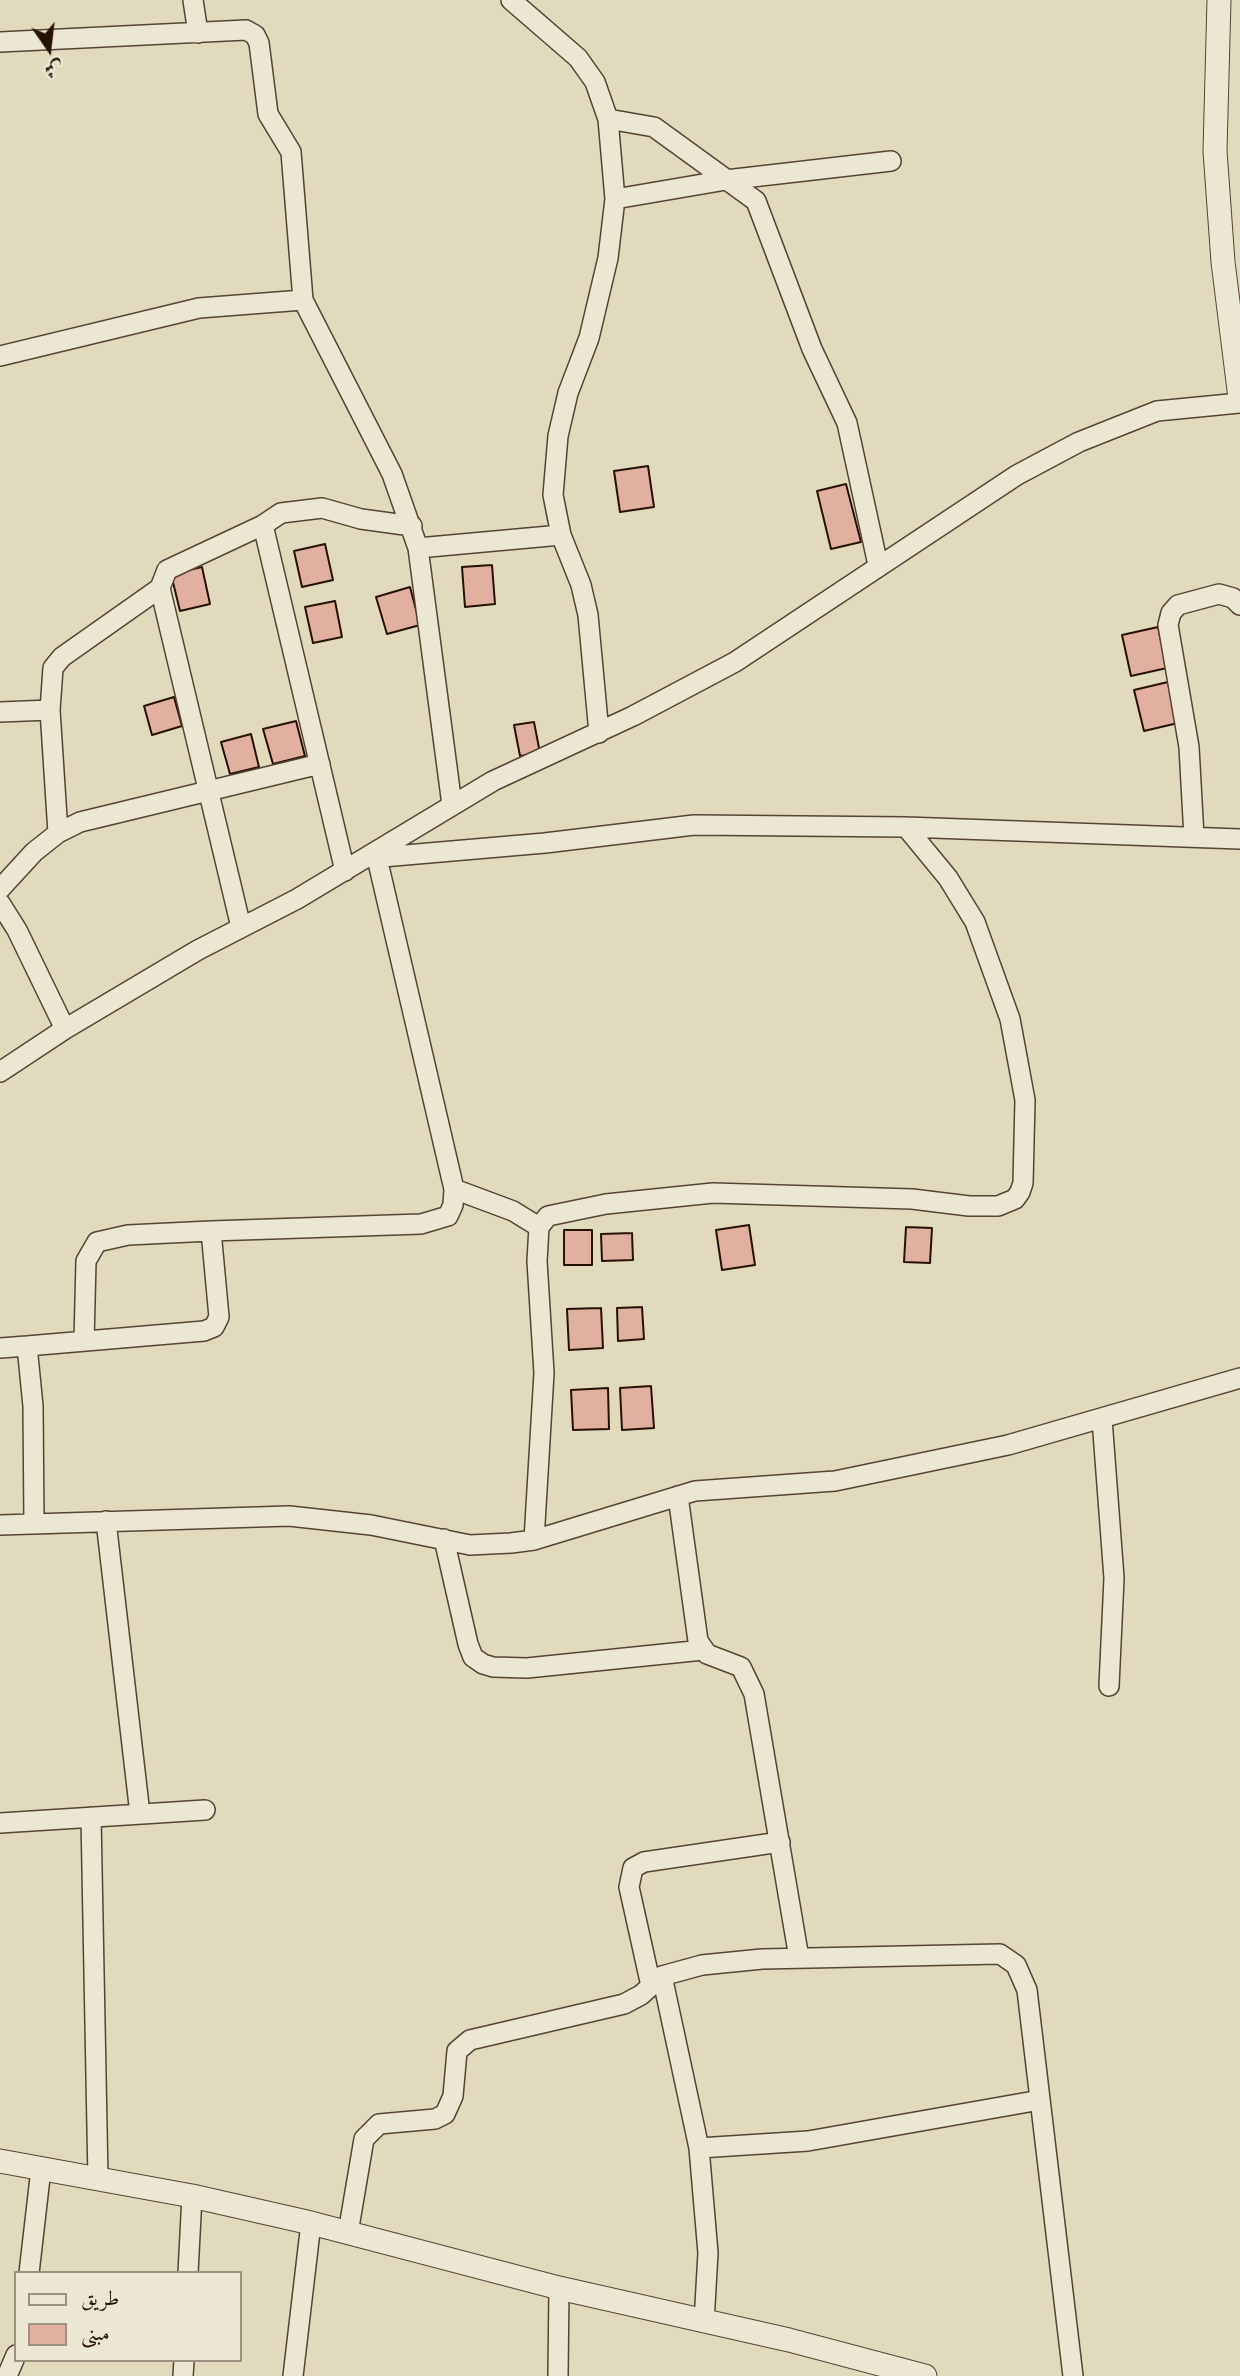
<!DOCTYPE html>
<html>
<head>
<meta charset="utf-8">
<style>
	body { margin:0 }
	#map { position:relative; width:1240px; height:2376px; overflow:hidden; background:#e2dabc; font-family:"IM FELL Double Pica",Amiri,serif }
	canvas { display:block }
	.legend { position:absolute; left:14px; top:2271px; width:228px; height:91px; box-sizing:border-box; background:#ece7d3; border:2px solid #9d9181; margin:0; padding:9px 12px; list-style:none; font-size:21px; color:#261107 }
	.legend li { display:flex; align-items:center; gap:14px; height:35px }
	.legend b { width:35px; border:2px solid #9d9181 }
	.north { position:absolute; left:14px; top:14px; width:70px; height:70px; -webkit-text-stroke:5px #ece7d3; paint-order:stroke; rotate:166deg; font-size:19px; font-weight:700; line-height:28px; text-align:center; color:#261107 }
	.north::after { content:''; display:block; margin:auto; width:24px; height:32px; background:#261107; clip-path:polygon(50% 0,100% 100%,50% 72%,0 100%) }
</style>
</head>
<body>
<div id="map">
<canvas width="1240" height="2376"></canvas>
<ul class="legend">
<li><b style="height:9px;background:#ece7d3"></b>طريق</li>
<li><b style="height:19px;background:#e1b09f"></b>مبنى</li>
</ul>
<div class="north">ش</div>
</div>
<script>
const g = document.querySelector('canvas').getContext('2d');
g.lineJoin = 'round';
function fill(path, color) { g.fillStyle = color; g.fill(path, 'evenodd'); }
const shape = rows => new Path2D(rows.map(r => 'M' + r).join(''));
function stroke(path, color, width, dash) { g.strokeStyle = color; g.lineWidth = width; g.lineCap = dash ? 'butt' : 'round'; g.setLineDash(dash || []); g.stroke(path); }
const building = shape([
	[648,466,654,507,620,512,614,471,648,466],
	[846,484,861,542,831,549,817,491,846,484],
	[325,544,333,580,302,587,294,551,325,544],
	[492,565,495,604,465,607,462,567,492,565],
	[202,567,210,604,180,611,171,574,202,567],
	[410,587,420,625,387,634,376,597,410,587],
	[335,601,342,637,313,643,305,607,335,601],
	[1158,627,1167,668,1131,676,1122,635,1158,627],
	[1168,682,1178,723,1144,731,1134,690,1168,682],
	[174,697,182,726,152,735,144,706,174,697],
	[296,721,305,756,273,764,263,729,296,721],
	[534,722,540,753,520,756,514,725,534,722],
	[251,734,259,767,230,774,221,742,251,734],
	[749,1225,755,1265,722,1270,716,1230,749,1225],
	[906,1227,932,1228,930,1263,904,1262,906,1227],
	[564,1230,592,1230,592,1265,564,1265,564,1230],
	[632,1233,633,1260,602,1261,601,1234,632,1233],
	[642,1307,644,1339,618,1341,617,1308,642,1307],
	[601,1308,603,1348,569,1350,567,1309,601,1308],
	[651,1386,654,1428,622,1430,620,1388,651,1386],
	[608,1388,609,1429,573,1430,571,1390,608,1388]
]);
const minor = shape([
	[193,0,198,33],
	[511,0,578,58,595,82,608,119,615,199,608,258,589,338,568,393,558,436,553,495,561,535,581,585,588,615,599,733],
	[0,42,246,30,255,35,259,43,268,114,291,152,303,300,392,474,418,548,452,805],
	[608,119,654,127,756,201,812,349,847,423,878,565],
	[615,199,726,180,891,161],
	[0,356,199,308,303,300],
	[418,548,561,535],
	[0,712,50,710],
	[58,833,50,710,53,668,62,657,160,588],
	[1194,837,1189,747,1168,625,1171,613,1178,605,1219,594,1233,598,1240,605],
	[371,858,545,843,694,825,906,827,1240,839],
	[345,871,263,525,281,513,322,508,361,519,412,526],
	[0,889,34,852,58,833,80,822,320,764],
	[0,903,17,930,65,1029],
	[241,927,160,588,167,570,263,525],
	[0,1072,65,1029,198,950,297,899,493,781,633,716,735,662,1017,475,1079,442,1157,411,1240,403],
	[454,1189,513,1211,539,1227],
	[84,1341,86,1261,97,1242,128,1235,211,1231],
	[0,1348,27,1346],
	[1102,1419,1114,1578,1109,1686],
	[678,1496,698,1641,707,1654,741,1667,754,1694,799,1958],
	[106,1521,140,1814],
	[34,1524,33,1406,27,1346,204,1331,214,1327,219,1317,211,1231,421,1224,448,1216,453,1205,454,1189,377,858],
	[0,1525,289,1516,371,1525,470,1545,511,1543,534,1540,695,1491,835,1481,1008,1445,1240,1378],
	[444,1539,468,1644,473,1657,483,1664,493,1667,527,1668,703,1650],
	[534,1540,544,1373,537,1261,539,1227,548,1216,606,1204,713,1193,912,1199,969,1206,998,1206,1015,1199,1020,1192,1023,1183,1025,1100,1010,1019,975,922,948,878,906,827],
	[91,1817,98,2179],
	[0,1823,205,1810],
	[662,1976,699,2148,708,2253,704,2322],
	[651,1986,629,1887,633,1868,644,1862,780,1842],
	[699,2148,808,2141,1040,2100],
	[348,2233,364,2139,379,2124,435,2119,445,2114,453,2096,457,2051,470,2040,624,2004,641,1995,662,1976,702,1965,762,1959,1000,1954,1016,1965,1027,1990,1073,2376],
	[29,2273,41,2169],
	[188,2273,192,2196],
	[7,2376,16,2355],
	[183,2376,184,2360],
	[293,2376,311,2223],
	[558,2376,559,2288]
]);
const tertiary = shape([
	[1219,0,1215,151,1223,262,1240,398],
	[0,2161,192,2196,311,2223,559,2288,789,2340,925,2376]
]);
fill(building, '#e1b09f');
stroke(building, '#261107', 2);
stroke(minor, '#554334', 22);
stroke(tertiary, '#554334', 25);
stroke(minor, '#ece7d3', 19);
stroke(tertiary, '#ece7d3', 23);
</script>
</body>
</html>
